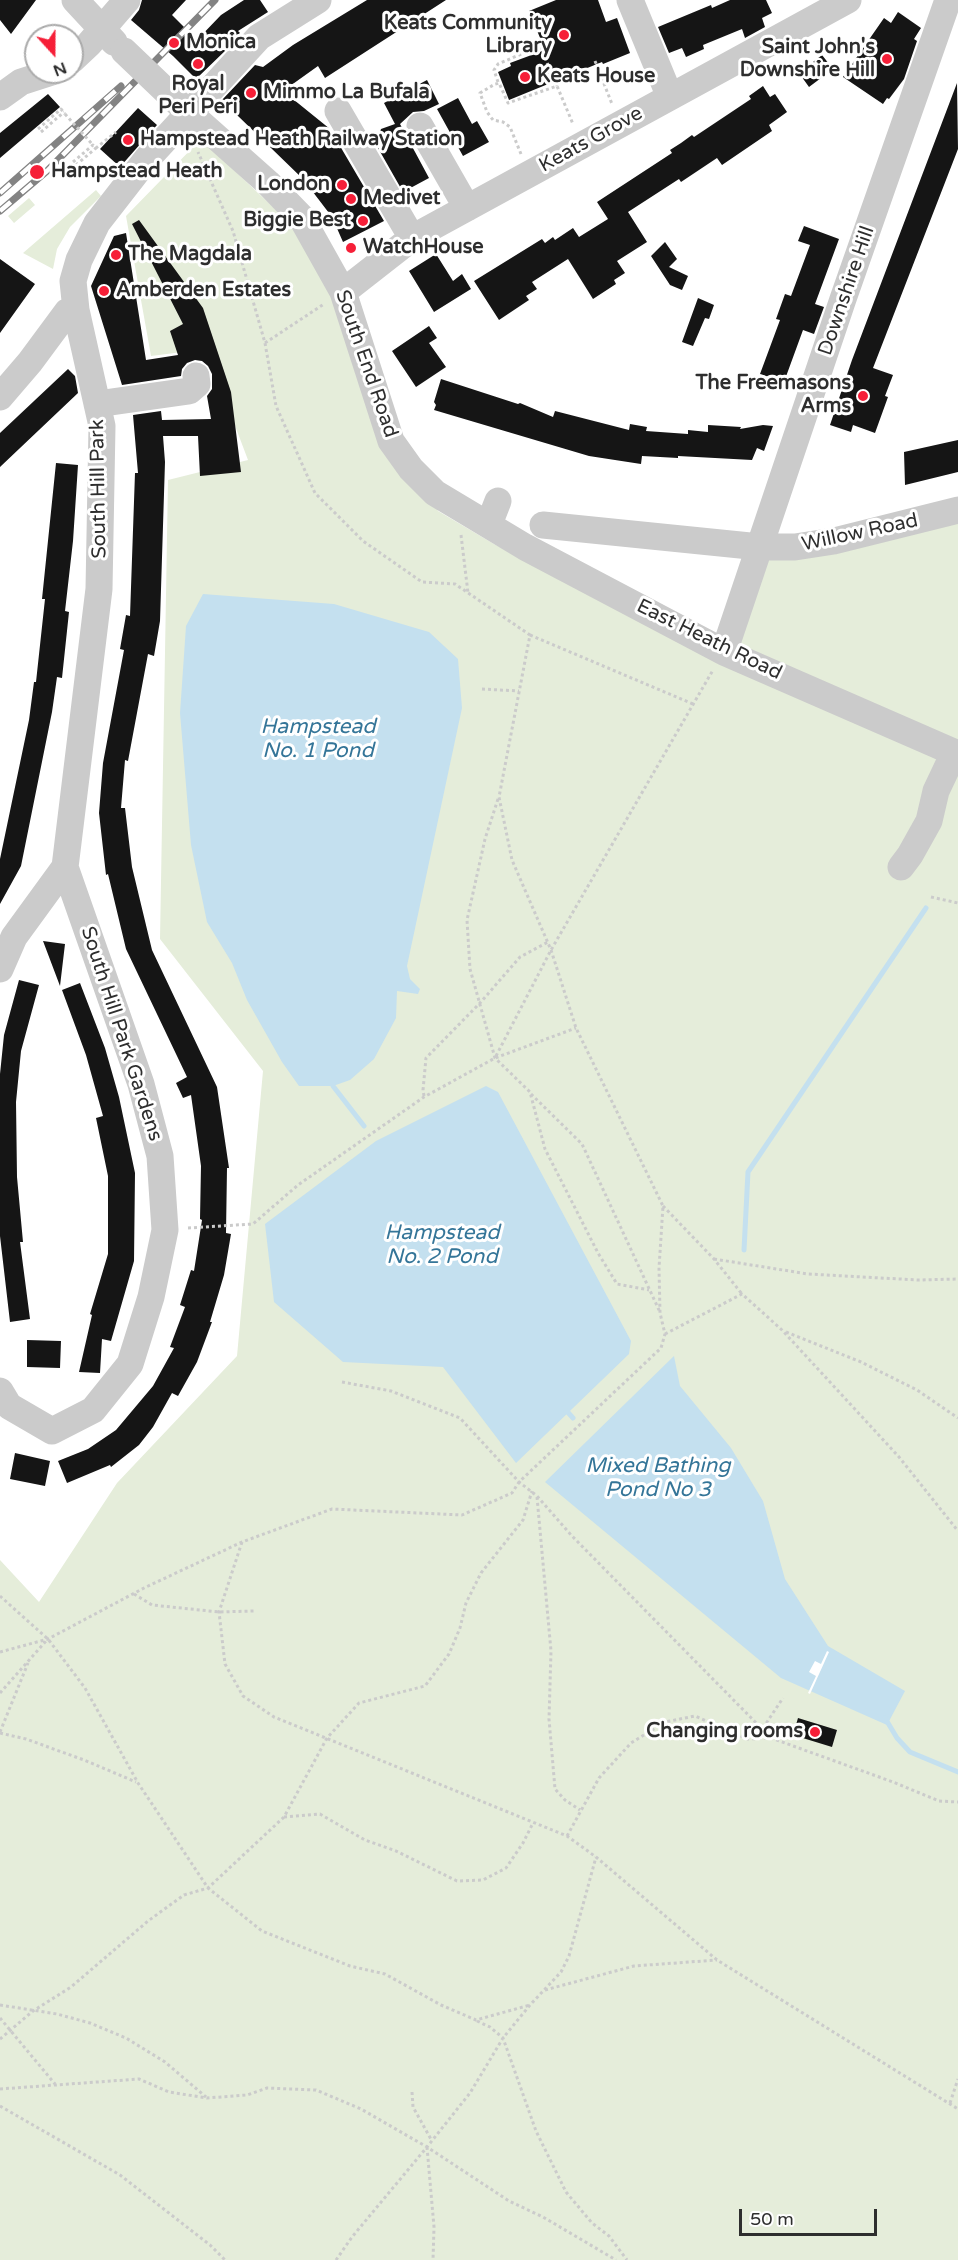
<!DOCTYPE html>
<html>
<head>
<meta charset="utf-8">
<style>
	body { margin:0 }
	#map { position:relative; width:958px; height:2260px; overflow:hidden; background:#fff; font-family:"Varela Round",sans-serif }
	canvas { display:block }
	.north { position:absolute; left:24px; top:24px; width:60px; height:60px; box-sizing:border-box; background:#fff; border:2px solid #ababab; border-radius:50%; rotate:159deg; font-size:16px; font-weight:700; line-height:24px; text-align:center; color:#2e2e2e }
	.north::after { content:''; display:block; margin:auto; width:21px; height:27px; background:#f61f38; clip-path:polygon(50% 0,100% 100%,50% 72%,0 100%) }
	.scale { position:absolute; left:739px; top:2209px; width:138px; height:27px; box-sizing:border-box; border:3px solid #2e2e2e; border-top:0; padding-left:8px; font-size:18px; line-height:21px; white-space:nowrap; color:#2e2e2e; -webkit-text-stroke:4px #fff; paint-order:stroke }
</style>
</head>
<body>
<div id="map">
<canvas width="958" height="2260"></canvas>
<div class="north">N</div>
<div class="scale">50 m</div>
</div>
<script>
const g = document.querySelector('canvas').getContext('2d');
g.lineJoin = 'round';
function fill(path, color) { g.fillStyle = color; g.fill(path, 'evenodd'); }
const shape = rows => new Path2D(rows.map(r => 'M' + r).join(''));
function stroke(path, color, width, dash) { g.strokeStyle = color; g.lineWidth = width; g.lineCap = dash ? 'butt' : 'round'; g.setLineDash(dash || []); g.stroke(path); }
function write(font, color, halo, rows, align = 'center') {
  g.font = font + ' "Varela Round",sans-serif'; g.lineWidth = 6; g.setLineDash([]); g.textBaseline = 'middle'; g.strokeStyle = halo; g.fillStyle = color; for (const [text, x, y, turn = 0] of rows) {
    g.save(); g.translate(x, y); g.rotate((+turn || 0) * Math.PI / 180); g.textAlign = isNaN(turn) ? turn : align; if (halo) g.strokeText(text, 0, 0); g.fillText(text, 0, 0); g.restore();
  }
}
const green = shape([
	[201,139,292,225,329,290,438,511,494,544,714,656,760,547,958,510,958,2260,0,2260,0,1560,39,1602,117,1483,237,1356,263,1071,160,939,168,480,248,460,206,349,151,356,126,216],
	[96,190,101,196,70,227,57,249,53,269,23,253],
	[29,198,35,205,14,223,8,216]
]);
const water = shape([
	[203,594,334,604,429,632,458,659,462,708,407,966,410,979,420,989,418,994,397,991,396,1018,374,1059,350,1080,333,1086,299,1086,282,1062,247,1000,232,963,207,922,191,845,180,713,186,626],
	[486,1086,498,1092,631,1341,629,1354,516,1463,443,1367,343,1362,274,1302,265,1224,376,1141],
	[674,1356,680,1386,731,1448,763,1501,785,1579,828,1646,905,1691,887,1725,781,1678,545,1482]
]);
const pier = shape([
	[827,1651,829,1652,810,1694,808,1693,816,1676,809,1672,815,1661,821,1664]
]);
const stream = shape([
	[333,1079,333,1086,364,1126],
	[744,1250,748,1172,926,908],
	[564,1408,573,1418],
	[885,1718,897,1738,910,1752,958,1772]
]);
const building = shape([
	[0,0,36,0,11,34,0,20],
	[142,0,186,0,172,15,197,40,221,15,244,0,260,0,268,12,238,31,240,33,223,46,227,49,196,79,173,56,131,20,139,10],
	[367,0,446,0,325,78,318,66,283,91,330,129,384,221,343,242,332,217,303,179,238,116,223,105,222,100,255,65,263,67,293,45],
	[556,0,598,0,606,22,617,18,630,53,603,64,602,62,509,100,498,72,511,66,510,63,545,50,529,11],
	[730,0,766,0,772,13,762,18,765,27,745,38,742,29,703,45,704,49,686,57,682,48,669,53,658,27,711,5,712,8],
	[898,12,921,28,914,39,917,41,904,79,889,99,887,98,883,104,843,77,884,18,891,23],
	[822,55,833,69,809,87,799,73],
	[427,80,439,104,424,111,413,112,400,124,429,178,403,192,378,148,384,144,379,135,381,129,395,124,384,103],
	[957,83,958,149,873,368,893,375,885,396,888,397,875,433,853,425,851,432,830,425,852,360],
	[763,86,770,97,775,94,787,112,769,125,772,131,722,165,717,158,681,182,679,179,628,212,647,242,617,261,625,273,614,280,616,284,593,299,568,259,532,282,537,289,526,296,529,300,499,320,474,281,542,239,545,243,553,237,555,240,573,228,579,237,608,219,597,202,672,153,670,150,681,143,692,135,694,137,751,99,749,96],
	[48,94,60,107,0,158,0,133],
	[458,98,472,124,477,121,489,142,463,156,437,109],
	[138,108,157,125,120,167,100,149],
	[139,220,203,308,231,392,241,472,200,476,198,436,163,436,165,462,160,621,154,656,148,654,128,761,125,760,121,808,125,808,132,867,152,950,217,1087,229,1168,227,1168,226,1233,231,1234,224,1275,210,1322,212,1322,197,1362,178,1396,172,1393,153,1427,139,1445,111,1467,110,1465,67,1483,58,1461,88,1449,116,1430,153,1386,174,1348,170,1347,185,1307,180,1305,191,1270,194,1271,202,1220,200,1219,201,1166,191,1095,183,1098,176,1083,187,1077,126,949,108,874,106,875,99,813,103,763,124,650,120,649,126,615,130,616,135,473,138,473,133,415,161,411,162,420,211,419,207,396,212,389,212,374,208,366,202,361,195,360,187,363,182,369,181,376,122,385,91,286,114,236,126,233,146,360,178,355,170,331,183,324,132,224],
	[804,226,839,239,815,304,824,307,814,334,803,330,784,382,760,374,780,320,776,319,785,294,791,296,810,245,798,241],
	[665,242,677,259,669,267,688,276,682,290,670,285,651,256],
	[436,254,453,281,462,274,471,289,434,312,409,271],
	[0,259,35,284,0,333],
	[698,298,714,305,709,319,705,318,693,346,682,342],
	[429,326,437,338,429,343,446,367,416,387,392,351],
	[68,369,75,376,78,393,0,467,0,433],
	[441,379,518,404,520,403,553,417,555,411,629,430,630,424,647,427,646,431,688,434,688,430,708,432,708,425,741,427,740,429,763,425,773,426,764,451,757,448,752,460,678,456,678,458,642,456,641,464,589,456,434,410,436,405,434,402],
	[958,440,958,472,905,485,904,452],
	[56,463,78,465,73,541,65,611,69,612,62,678,57,677,52,712,21,866,0,904,0,859,29,720,34,682,36,682,45,599,42,599],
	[43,941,65,944,60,986],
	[19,980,39,985,21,1051,16,1102,17,1177,23,1242,20,1242,30,1319,10,1322,0,1236,0,1074,4,1035],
	[80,983,105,1048,119,1097,135,1173,134,1261,111,1341,102,1339,100,1373,79,1372,92,1315,90,1314,108,1254,108,1176,96,1118,103,1116,86,1055,62,990],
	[27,1340,61,1341,60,1368,27,1367],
	[15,1453,50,1461,45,1486,10,1479],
	[798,1718,837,1730,832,1747,793,1735]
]);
const path = shape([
	[595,61,612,104],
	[498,82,494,70,498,64,540,46,557,86],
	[38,129,61,109,65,114],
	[41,132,64,112],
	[521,154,510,127,503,122,493,120,487,112,480,93,495,84,499,83,508,103,557,86,573,124],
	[73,162,93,145,96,148,116,132],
	[76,165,96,148],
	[265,343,324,304],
	[461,535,468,593],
	[530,635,693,704],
	[482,689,519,691],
	[498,799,485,839,467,920,470,969,495,1058,530,1092,545,1149,598,1253,617,1284,649,1290],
	[931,897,958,903],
	[496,1056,551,950,713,670],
	[531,1094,582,1144,659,1310],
	[424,1096,423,1090,426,1058,480,1003,520,957,548,942],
	[663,1206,714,1259,742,1294],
	[188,1228,253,1224,298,1185,424,1097,495,1058,576,1028],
	[714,1259,808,1274,918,1280,958,1279],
	[786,1332,861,1362,917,1390,958,1418],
	[665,1334,742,1294,782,1330,899,1457,958,1531],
	[342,1382,391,1391,460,1418,519,1482,537,1496,571,1535,771,1738,893,1782,939,1801,958,1802],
	[537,1497,551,1651,549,1719,555,1789,565,1800,580,1810],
	[242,1542,219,1612,225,1664,243,1696,274,1717,567,1836,596,1857,717,1960,958,2109],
	[134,1594,152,1605,219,1612,254,1611],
	[0,1596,48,1639,85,1688,138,1783,208,1888,262,1931,350,1966,385,1974,441,2005,476,2020,530,2005],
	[0,1652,48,1639,144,1588,242,1542,332,1509,462,1515,512,1493,519,1482,661,1348,665,1334,660,1313,659,1268,663,1206,576,1028,551,950,512,860,499,797,530,635,455,584,422,582,363,541,315,493,276,406,265,343,233,231,198,152],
	[0,1693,47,1640],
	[763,1728,783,1698],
	[0,1732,28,1663],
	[0,1733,26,1739,84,1760,136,1782],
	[284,1817,320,1814,365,1840,396,1851,457,1881,483,1880,506,1868,523,1843,533,1823],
	[567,1836,599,1778,631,1743,665,1722,695,1716,748,1739,771,1738],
	[545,1990,634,1966,717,1960],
	[0,2005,57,2014,90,2023,126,2038,165,2062,206,2097],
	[0,2018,55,2084],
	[477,2021,490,2027,503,2038,536,2131,566,2192,592,2223,609,2236,627,2260],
	[0,2039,33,2011,71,1987,148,1921,184,1895,208,1888,284,1817,327,1738,359,1703,425,1686,449,1654,460,1628,466,1603,481,1573,523,1520,532,1491],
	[0,2089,139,2079,169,2092,207,2098,247,2095,267,2088,316,2090,361,2109,427,2147,509,2201,543,2217,616,2260],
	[412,2092,413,2107,432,2141],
	[950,2103,958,2079],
	[0,2106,120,2175,210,2245,225,2260],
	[427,2147,434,2227,433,2260],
	[336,2260,352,2237,427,2147,470,2093,503,2038,530,2005,561,1972,569,1956,596,1857]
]);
const minor = shape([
	[75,0,114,42],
	[630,0,670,97],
	[72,60,89,44,127,0],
	[0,97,21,82,52,72],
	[178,103,268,183,301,217,343,292,391,441,411,469,435,493,525,547,724,652,958,754],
	[338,111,412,238],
	[420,126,467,208],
	[343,292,412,238,848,0],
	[0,397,30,362,67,312,76,310],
	[97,404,189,391,197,384,196,376],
	[489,524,498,501],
	[543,525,760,547,795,547,834,541,958,510],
	[724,652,843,299,948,0],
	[901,867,910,855,929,821,936,791,954,753],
	[0,969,14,937,65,867],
	[0,1391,9,1406,52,1431,93,1410,130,1364,151,1297,165,1230,160,1156,141,1084,65,867,99,589,102,426,76,310,73,281,79,260,97,223,146,160,259,37,318,0]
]);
const rail = shape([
	[0,193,121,86],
	[0,211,47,171,215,0]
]);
const pathBridge = shape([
	[65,114,93,145]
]);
const minorBridge = shape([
	[124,51,167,92]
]);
const markers = [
	[564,35,6,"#f61f38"],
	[174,43,6,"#f61f38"],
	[887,59,6,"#f61f38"],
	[198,64,6,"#f61f38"],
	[525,77,6,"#f61f38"],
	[251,93,6,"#f61f38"],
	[128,140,6,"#f61f38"],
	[37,172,8,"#f61f38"],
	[342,185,6,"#f61f38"],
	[351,199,6,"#f61f38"],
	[363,221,6,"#f61f38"],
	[351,248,6,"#f61f38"],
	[116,255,6,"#f61f38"],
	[104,291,6,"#f61f38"],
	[863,396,6,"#f61f38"],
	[815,1732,6,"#f61f38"]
];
const poiNames = [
	["Keats Community",552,24,"right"],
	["Library",552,47,"right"],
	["Monica",186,43],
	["Saint John's",875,48,"right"],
	["Downshire Hill",875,71,"right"],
	["Keats House",537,77],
	["Royal",198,85,"center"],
	["Peri Peri",198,108,"center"],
	["Mimmo La Bufala",263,93],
	["Hampstead Heath Railway Station",140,140],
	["Hampstead Heath",51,172],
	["London",330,185,"right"],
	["Medivet",363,199],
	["Biggie Best",351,221,"right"],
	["WatchHouse",363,248],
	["The Magdala",128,255],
	["Amberden Estates",116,291],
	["The Freemasons",851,384,"right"],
	["Arms",851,407,"right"],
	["Changing rooms",803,1732,"right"]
];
const streetNames = [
	["Keats Grove",591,140,-29],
	["Downshire Hill",847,291,-71],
	["South End Road",366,364,71],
	["South Hill Park",99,489,-91],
	["Willow Road",860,533,-12],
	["East Heath Road",709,640,26],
	["South Hill Park Gardens",121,1034,72]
];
const waterNames = [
	["Hampstead",318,727],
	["No. 1 Pond",318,751],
	["Hampstead",442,1233],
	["No. 2 Pond",442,1257],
	["Mixed Bathing",658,1466],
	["Pond No 3",658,1490]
];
fill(green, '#e5edda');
fill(water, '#c4e0ef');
fill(pier, '#fff');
stroke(stream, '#c4e0ef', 5);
fill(building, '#151515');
stroke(path, '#cbcbcb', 3, [3, 3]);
stroke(minor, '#cbcbcb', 27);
stroke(rail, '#838383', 7);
stroke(rail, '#fff', 4.5, [14]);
stroke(pathBridge, '#cbcbcb', 3, [3, 3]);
stroke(minorBridge, '#cbcbcb', 27);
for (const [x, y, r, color] of markers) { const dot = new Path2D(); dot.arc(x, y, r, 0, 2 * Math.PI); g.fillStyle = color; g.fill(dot); stroke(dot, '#fff', 2); }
write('bold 20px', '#2e2e2e', '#fff', poiNames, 'left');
write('20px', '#2e2e2e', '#fff', streetNames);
write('italic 21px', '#347598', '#fff', waterNames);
</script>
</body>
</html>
